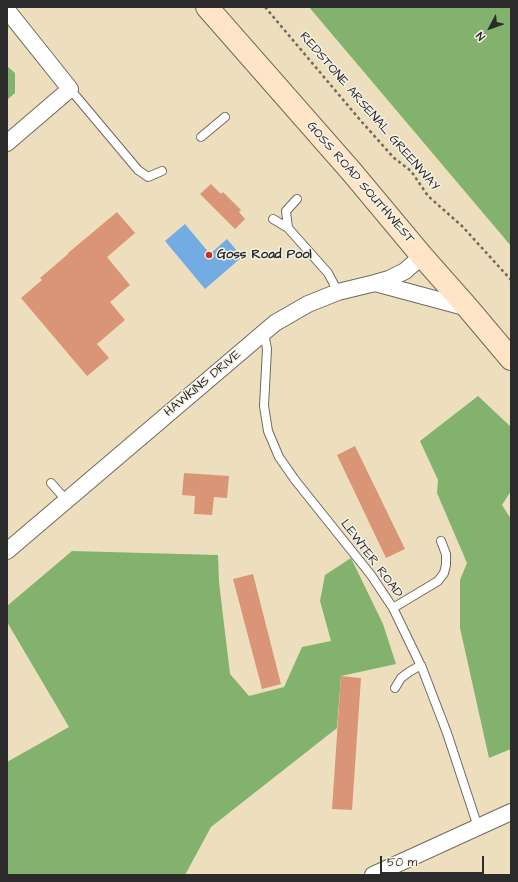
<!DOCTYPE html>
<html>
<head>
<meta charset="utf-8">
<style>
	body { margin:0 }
	#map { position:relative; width:518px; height:882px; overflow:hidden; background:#eddfbe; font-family:"Architects Daughter",sans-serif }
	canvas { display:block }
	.frame { position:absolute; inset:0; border:8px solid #2b2b2b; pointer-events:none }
	.north { position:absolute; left:470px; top:8px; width:40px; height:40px; -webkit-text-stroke:3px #f7f3e8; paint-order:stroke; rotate:229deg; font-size:11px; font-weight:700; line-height:16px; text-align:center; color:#2b2b2b }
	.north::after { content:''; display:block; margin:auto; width:14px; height:18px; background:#2b2b2b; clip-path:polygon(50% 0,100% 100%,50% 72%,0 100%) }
	.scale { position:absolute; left:380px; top:856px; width:104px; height:18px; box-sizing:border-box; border:2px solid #2b2b2b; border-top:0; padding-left:5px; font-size:12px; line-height:14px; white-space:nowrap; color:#2b2b2b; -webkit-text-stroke:3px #f7f3e8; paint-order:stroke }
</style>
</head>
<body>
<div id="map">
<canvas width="518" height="882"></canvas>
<div class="frame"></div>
<div class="north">N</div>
<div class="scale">50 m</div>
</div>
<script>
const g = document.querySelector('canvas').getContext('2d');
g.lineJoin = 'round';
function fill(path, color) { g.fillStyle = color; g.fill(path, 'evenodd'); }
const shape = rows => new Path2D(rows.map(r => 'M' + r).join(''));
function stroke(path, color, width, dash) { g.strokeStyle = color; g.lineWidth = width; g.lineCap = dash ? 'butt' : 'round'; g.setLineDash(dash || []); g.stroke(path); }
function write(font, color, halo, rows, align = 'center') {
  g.font = font + ' "Architects Daughter",sans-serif'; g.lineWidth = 3; g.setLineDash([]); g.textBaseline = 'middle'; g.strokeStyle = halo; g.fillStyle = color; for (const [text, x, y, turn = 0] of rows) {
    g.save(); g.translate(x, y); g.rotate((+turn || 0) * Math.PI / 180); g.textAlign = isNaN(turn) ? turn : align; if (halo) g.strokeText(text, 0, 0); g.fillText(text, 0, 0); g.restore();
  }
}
const forest = shape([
	[309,7,511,7,511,246],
	[7,66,15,73,15,93,7,100],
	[478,396,511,427,511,491,502,505,511,519,511,749,489,758,460,628,460,580,467,563,437,493,438,480,420,441],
	[72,551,218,555,219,582,230,674,249,696,284,687,302,647,331,641,320,601,325,575,351,558,383,624,396,664,341,676,337,728,211,827,185,875,7,875,7,762,69,727,7,622,7,606]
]);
const water = shape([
	[185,224,210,254,227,239,242,257,205,289,165,241]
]);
const building = shape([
	[211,184,221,194,223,192,241,210,239,212,245,219,235,229,200,194],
	[117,212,135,233,107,257,130,285,110,302,125,320,97,344,109,358,87,376,21,298,42,280,40,278,68,254,68,253],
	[355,446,405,549,386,558,337,455],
	[184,473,229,476,227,498,214,497,212,515,194,514,195,496,182,495],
	[253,574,281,684,262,689,233,579],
	[341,676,361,678,352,810,332,809]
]);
const path = shape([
	[265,7,361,121,394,158,411,171,428,196,462,226,511,280]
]);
const lane = shape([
	[70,89,138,170,148,177,162,171],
	[201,137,225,117],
	[273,219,288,228,328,273,338,292],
	[288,228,286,211,297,199],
	[264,332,267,349,264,406,268,431,279,457,295,480,371,575,393,608,422,668,447,733,478,827],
	[51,483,67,501],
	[393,608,438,581,444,573,446,565,446,554,441,541],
	[395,688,401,678,409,672,421,665]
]);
const street = shape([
	[7,10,70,89,7,143],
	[375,283,468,308],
	[7,551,275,323,308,304,338,292,375,283,389,279,405,271,422,256],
	[373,875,511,812]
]);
const secondary = shape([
	[207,7,351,171,422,256,468,308,511,359]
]);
const markers = [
	[209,255,4,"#c8321e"]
];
const streetNames = [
	["REDSTONE ARSENAL GREENWAY",369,112,49],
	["GOSS ROAD SOUTHWEST",360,183,49],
	["HAWKINS DRIVE",203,384,-40],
	["LEWTER ROAD",371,559,53]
];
const poiNames = [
	["Goss Road Pool",217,255]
];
fill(forest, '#82b26d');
fill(water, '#73ace3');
fill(building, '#d99575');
stroke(lane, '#6f6a5e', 10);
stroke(street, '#6f6a5e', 18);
stroke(secondary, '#6f6a5e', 24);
stroke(path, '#6f6a5e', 2.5, [3, 3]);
stroke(lane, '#fff', 8);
stroke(street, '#fff', 16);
stroke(secondary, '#ffe4c6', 22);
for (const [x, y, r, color] of markers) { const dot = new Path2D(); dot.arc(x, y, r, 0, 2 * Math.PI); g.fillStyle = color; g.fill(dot); stroke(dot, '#f7f3e8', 1.5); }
write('13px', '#2b2b2b', '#f7f3e8', streetNames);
write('bold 13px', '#2b2b2b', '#f7f3e8', poiNames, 'left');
</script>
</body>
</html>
